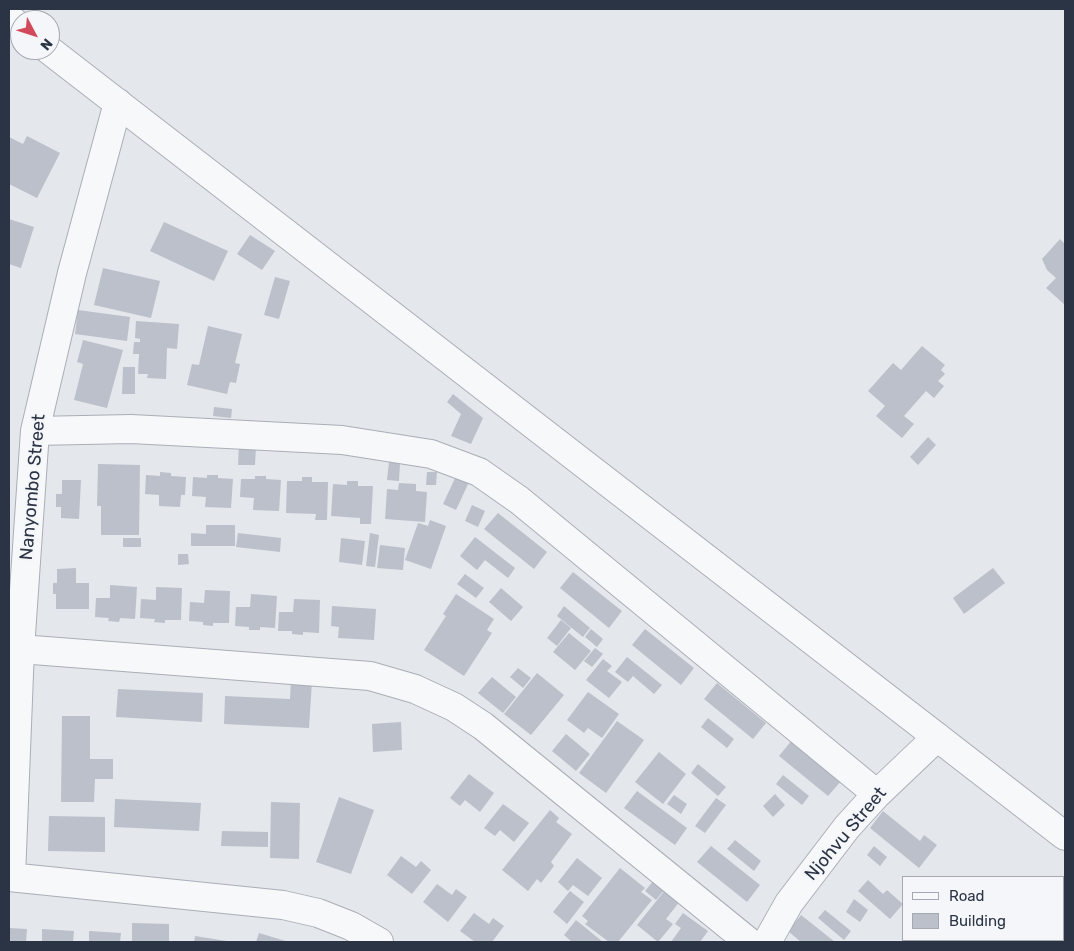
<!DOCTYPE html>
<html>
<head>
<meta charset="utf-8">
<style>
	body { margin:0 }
	#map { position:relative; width:1074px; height:951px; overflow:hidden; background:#e4e7ec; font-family:Rubik,sans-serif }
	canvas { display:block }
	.frame { position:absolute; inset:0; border:10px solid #2b3445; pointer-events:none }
	.legend { position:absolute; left:902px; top:876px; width:162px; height:65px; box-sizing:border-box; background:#f4f6f9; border:1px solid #a4a8b1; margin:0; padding:6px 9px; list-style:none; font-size:15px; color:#2b3445 }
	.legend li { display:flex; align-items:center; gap:10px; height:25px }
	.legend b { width:25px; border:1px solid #a4a8b1 }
	.north { position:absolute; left:10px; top:10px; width:50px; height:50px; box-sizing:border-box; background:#f4f6f9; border:1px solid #a4a8b1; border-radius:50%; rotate:130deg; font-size:14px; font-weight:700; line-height:20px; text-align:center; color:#2b3445 }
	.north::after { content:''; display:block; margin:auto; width:18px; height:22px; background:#d1495b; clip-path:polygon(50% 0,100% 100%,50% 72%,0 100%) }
</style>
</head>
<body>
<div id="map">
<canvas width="1074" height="951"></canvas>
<div class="frame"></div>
<ul class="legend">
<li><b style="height:6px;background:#f7f8fa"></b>Road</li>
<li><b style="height:14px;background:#bbc0ca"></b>Building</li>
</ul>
<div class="north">N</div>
</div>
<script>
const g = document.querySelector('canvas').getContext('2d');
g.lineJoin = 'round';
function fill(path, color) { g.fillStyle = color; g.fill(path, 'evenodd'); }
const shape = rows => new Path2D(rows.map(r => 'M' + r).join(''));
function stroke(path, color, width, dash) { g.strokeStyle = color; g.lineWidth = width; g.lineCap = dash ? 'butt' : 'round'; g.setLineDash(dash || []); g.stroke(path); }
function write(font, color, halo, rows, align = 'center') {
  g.font = font + ' Rubik,sans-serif'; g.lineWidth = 4; g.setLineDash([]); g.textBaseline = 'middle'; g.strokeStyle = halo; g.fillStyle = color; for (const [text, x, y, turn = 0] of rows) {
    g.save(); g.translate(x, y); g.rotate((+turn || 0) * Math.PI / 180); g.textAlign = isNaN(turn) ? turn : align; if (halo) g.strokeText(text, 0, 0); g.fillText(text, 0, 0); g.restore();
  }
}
const building = shape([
	[27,136,60,153,37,198,9,184,9,137,23,144],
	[9,219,34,227,21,268,9,264],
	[164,222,228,251,214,281,150,251],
	[250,235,275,251,262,270,237,254],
	[1060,239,1065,244,1065,305,1046,288,1056,278,1047,270,1042,259],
	[103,268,160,281,151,318,94,305],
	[275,277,290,281,279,319,264,315],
	[78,310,130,317,127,341,75,334],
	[136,321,179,324,177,349,167,348,166,379,147,378,148,374,138,374,139,354,133,354,134,342,140,342,140,339,135,338],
	[208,326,242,334,235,363,240,364,236,383,230,382,227,394,187,385,192,364,199,365],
	[83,340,123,350,107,408,74,400,83,364,77,362],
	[922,346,945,365,941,370,945,374,938,381,944,386,934,398,926,391,904,416,914,424,902,438,876,416,885,406,868,391,893,363,901,370],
	[123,367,135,367,135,394,122,394],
	[453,394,483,418,471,444,451,436,461,414,447,402],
	[214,407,232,409,231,418,213,416],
	[928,437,936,445,918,465,910,457],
	[239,445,256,446,255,465,238,465],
	[389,462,400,463,399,481,387,480],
	[98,464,140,465,139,535,101,535,101,506,97,506],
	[160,472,171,473,171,476,186,477,185,495,181,495,180,507,159,506,159,495,145,494,146,475,160,476],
	[427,472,437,472,436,485,426,485],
	[207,475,218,475,218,478,233,479,231,508,205,507,206,497,192,496,193,477,207,478],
	[255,476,266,476,266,479,281,480,279,511,253,510,254,498,240,497,241,479,255,479],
	[456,476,469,482,456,510,443,504],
	[302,477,312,477,312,482,328,482,327,520,315,520,316,514,286,513,287,481,302,481],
	[62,480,81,480,79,519,61,518,61,507,56,507,56,494,62,494],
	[347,481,358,481,358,486,373,486,371,524,360,524,360,518,331,516,333,484,347,485],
	[399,483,416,484,416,491,427,492,425,522,385,519,387,489,398,490],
	[472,505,485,511,478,527,465,521],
	[498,513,547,552,534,569,484,529],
	[430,520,446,526,431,569,405,560,418,523,428,526],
	[206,525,235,525,235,546,191,546,191,533,206,534],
	[238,533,281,538,280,552,236,547],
	[370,533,379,535,375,567,366,566],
	[475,537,515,568,508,578,485,560,477,570,460,556],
	[123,538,141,538,141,547,123,547],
	[341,538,365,541,362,565,339,562],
	[380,545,405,548,403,570,377,568],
	[178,554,188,554,189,564,178,565],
	[76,568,76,583,89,583,89,609,56,609,56,594,53,594,53,583,57,583,57,569],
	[993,568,1005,583,964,614,953,598],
	[573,572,622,611,609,628,560,588],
	[465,574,484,588,476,598,457,584],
	[110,585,137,587,135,619,120,618,119,622,108,621,109,618,95,617,96,598,110,598],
	[156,587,182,588,181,620,165,620,165,623,154,622,155,619,140,618,141,599,156,600],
	[501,588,523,607,511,621,489,602],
	[205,590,230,591,229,623,213,623,213,626,203,625,203,622,189,621,190,602,204,603],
	[251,594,277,596,275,628,260,627,260,630,249,630,249,627,235,626,236,607,250,607],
	[456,594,494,619,487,630,492,633,464,676,424,650,446,616,443,614],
	[294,599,320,600,319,633,303,632,303,635,292,634,292,631,278,631,279,612,293,612],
	[332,606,376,609,374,640,338,638,339,627,331,626],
	[564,606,590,628,583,637,557,616],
	[561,620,571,628,557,646,547,638],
	[591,629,603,639,597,647,585,637],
	[645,629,694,668,681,685,632,645],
	[569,633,591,651,575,670,553,652],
	[595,648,603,654,592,667,584,661],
	[627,657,662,685,654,694,633,676,628,682,615,672],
	[603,659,612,666,607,671,622,682,609,698,586,680],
	[518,668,531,678,523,688,510,677],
	[537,673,564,695,531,735,504,714],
	[492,677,516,697,503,713,478,693],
	[291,679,312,681,309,728,224,724,225,696,290,699],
	[717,683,766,723,753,739,704,699],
	[118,689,203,693,202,722,116,717],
	[588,692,619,714,602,738,588,728,584,733,567,720],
	[62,716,90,716,90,759,113,759,113,779,95,779,94,802,61,802],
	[708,718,734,739,727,748,701,727],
	[617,721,644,740,606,793,579,773],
	[401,722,402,750,373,752,372,724],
	[566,734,590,754,576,771,552,751],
	[792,740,842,780,828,796,779,756],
	[659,752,686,774,663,804,635,782],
	[698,764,726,787,718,796,691,773],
	[469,774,494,793,480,812,465,800,460,806,450,798],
	[783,775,809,796,802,805,776,784],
	[637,791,687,828,675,845,624,808],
	[775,794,785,805,773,817,763,806],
	[674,795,687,804,681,814,667,804],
	[339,797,374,810,351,874,316,862],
	[716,798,726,805,705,833,695,826],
	[115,799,201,803,199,831,114,827],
	[271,802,300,803,299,859,270,858],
	[503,804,529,823,514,842,500,830,495,836,484,828],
	[550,810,559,818,556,822,572,834,551,862,554,866,541,883,537,879,528,891,502,870],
	[883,811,920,841,924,835,937,845,919,868,870,828],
	[49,816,105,817,105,852,48,851],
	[222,831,268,832,268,847,221,846],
	[735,840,761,861,754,871,727,849],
	[711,846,760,885,747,902,697,862],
	[874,846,887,857,880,866,867,855],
	[401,856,416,867,421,861,431,870,412,894,387,875],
	[577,858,602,878,588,896,573,885,568,891,558,882],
	[620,868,645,888,641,892,652,900,618,942,609,942,585,924,588,921,582,916],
	[654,880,665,889,656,900,645,891],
	[868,880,883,894,887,890,903,904,890,919,858,891],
	[437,884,452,895,456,889,467,897,448,922,423,902],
	[666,889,680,901,666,919,673,924,658,942,637,925],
	[570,891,584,902,567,924,553,912],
	[854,899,868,910,860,922,846,912],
	[825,910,851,931,844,940,818,918],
	[474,913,489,924,493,918,504,926,492,942,475,942,460,931],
	[683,913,708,931,700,942,671,942,681,928,675,924],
	[801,915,835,942,801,942,788,931],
	[576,920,603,942,572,942,564,935],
	[132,923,169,924,169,942,132,942],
	[9,928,27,929,26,942,9,942],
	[42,929,74,931,73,942,42,942],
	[89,931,121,933,120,942,89,942],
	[259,933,289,942,256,942],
	[195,936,227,941,227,942,194,942],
	[981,940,1000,940,999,942,980,942]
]);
const minor = shape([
	[35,431,131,429,342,440,431,454,479,472,519,500,877,794],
	[20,649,370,676,415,689,454,707,483,726,749,942],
	[9,877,283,905,318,913,351,926,379,942],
	[11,877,20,649,35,431,72,273,118,103],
	[767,942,789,903,847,827,877,794,937,737]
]);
const tertiary = shape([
	[9,18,20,27],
	[49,50,1065,836]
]);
const streetNames = [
	["Nanyombo Street",33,487,-85],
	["Njohvu Street",846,834,-50]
];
fill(building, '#bbc0ca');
stroke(minor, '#a9aeb7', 30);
stroke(tertiary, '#a9aeb7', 30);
stroke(minor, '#f7f8fa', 28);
stroke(tertiary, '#f7f8fa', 28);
write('18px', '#2b3445', '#f4f6f9', streetNames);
</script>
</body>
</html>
